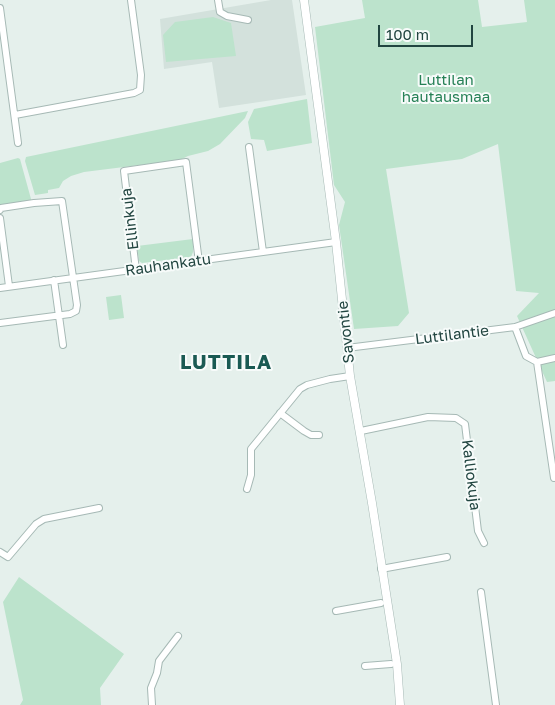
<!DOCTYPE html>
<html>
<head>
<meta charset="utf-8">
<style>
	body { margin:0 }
	#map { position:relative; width:555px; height:705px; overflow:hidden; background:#e5f0ec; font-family:"Golos Text",sans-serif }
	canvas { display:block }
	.scale { position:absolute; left:378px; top:25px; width:95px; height:22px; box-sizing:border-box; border:2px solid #214540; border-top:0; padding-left:6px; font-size:15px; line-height:18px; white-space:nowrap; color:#214540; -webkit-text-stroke:4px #f7fbfa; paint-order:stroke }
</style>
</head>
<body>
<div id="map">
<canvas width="555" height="705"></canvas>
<div class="scale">100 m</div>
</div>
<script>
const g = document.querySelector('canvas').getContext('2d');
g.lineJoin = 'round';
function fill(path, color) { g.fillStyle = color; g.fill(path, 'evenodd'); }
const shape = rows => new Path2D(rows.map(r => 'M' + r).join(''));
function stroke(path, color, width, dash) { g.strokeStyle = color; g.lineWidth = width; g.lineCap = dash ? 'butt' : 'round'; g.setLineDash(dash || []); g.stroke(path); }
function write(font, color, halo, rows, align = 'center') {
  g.font = font + ' "Golos Text",sans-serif'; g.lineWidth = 4; g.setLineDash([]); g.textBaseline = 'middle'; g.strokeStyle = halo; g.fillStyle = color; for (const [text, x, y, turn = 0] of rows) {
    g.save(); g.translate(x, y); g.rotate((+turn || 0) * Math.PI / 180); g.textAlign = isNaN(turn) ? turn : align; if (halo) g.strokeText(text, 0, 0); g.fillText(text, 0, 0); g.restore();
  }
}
const built = shape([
	[271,0,292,0,306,95,219,108,212,62,164,69,160,19]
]);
const green = shape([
	[362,0,478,0,482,27,527,22,524,0,555,0,555,381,547,382,517,316,539,293,516,291,498,144,462,159,386,169,409,313,398,326,354,329,339,225,345,202,334,185,315,27,365,18],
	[213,17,231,23,236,56,166,62,163,35,175,22],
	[307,99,312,143,267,151,264,140,251,139,248,122,254,109],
	[248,111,245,118,220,144,208,151,188,156,180,160,84,172,71,176,63,181,59,188,48,190,48,193,35,195,25,161,26,157],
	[18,158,20,159,31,199,30,202,0,205,0,163],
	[193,239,193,252,191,257,142,263,139,261,137,246],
	[121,295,124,318,109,320,106,297],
	[19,577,124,654,100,688,101,705,20,705,23,700,3,602]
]);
const minor = shape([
	[218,0,220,12,227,16,248,20],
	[0,8,18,143],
	[15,115,134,93,140,90,141,75,131,0],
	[249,147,263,252],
	[0,210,1,208,34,203,62,201,77,305,76,311,70,314,0,323],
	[0,218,9,286],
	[136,270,124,171,186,162,199,262],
	[54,280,63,345],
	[0,288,336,242],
	[515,327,526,356,537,362,554,478],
	[347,348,515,327,555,313],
	[537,362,555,358],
	[280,413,304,431,311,435,319,435],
	[361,431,428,417,456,418,465,424,478,531,484,543],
	[247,489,251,475,251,449,300,389,307,385,330,379,350,376],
	[0,552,8,557],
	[8,557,36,524,44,519,99,508],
	[381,569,447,557],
	[481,592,496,705],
	[336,611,381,603],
	[365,666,391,664],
	[152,705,151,688,157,673,159,661,178,636]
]);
const tertiary = shape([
	[304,0,336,242,350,376,372,503,397,664,400,705]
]);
const parkNames = [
	["Luttilan",446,80],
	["hautausmaa",446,97]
];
const streetNames = [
	["Ellinkuja",130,219,-97],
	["Rauhankatu",168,265,-8],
	["Savontie",346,332,-96],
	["Luttilantie",452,335,-7],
	["Kalliokuja",471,475,83]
];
const districtNames = [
	["LUTTILA",226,363]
];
fill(built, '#d3e1dc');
fill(green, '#bce3cc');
stroke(minor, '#a6b9b5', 8);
stroke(tertiary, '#a6b9b5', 9);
stroke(minor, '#fff', 6);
stroke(tertiary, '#fff', 8);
write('15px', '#268156', '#f7fbfa', parkNames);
write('15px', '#214540', '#f7fbfa', streetNames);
g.letterSpacing = '1px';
write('bold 20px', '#1a5a53', '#f7fbfa', districtNames);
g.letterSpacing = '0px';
</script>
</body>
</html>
